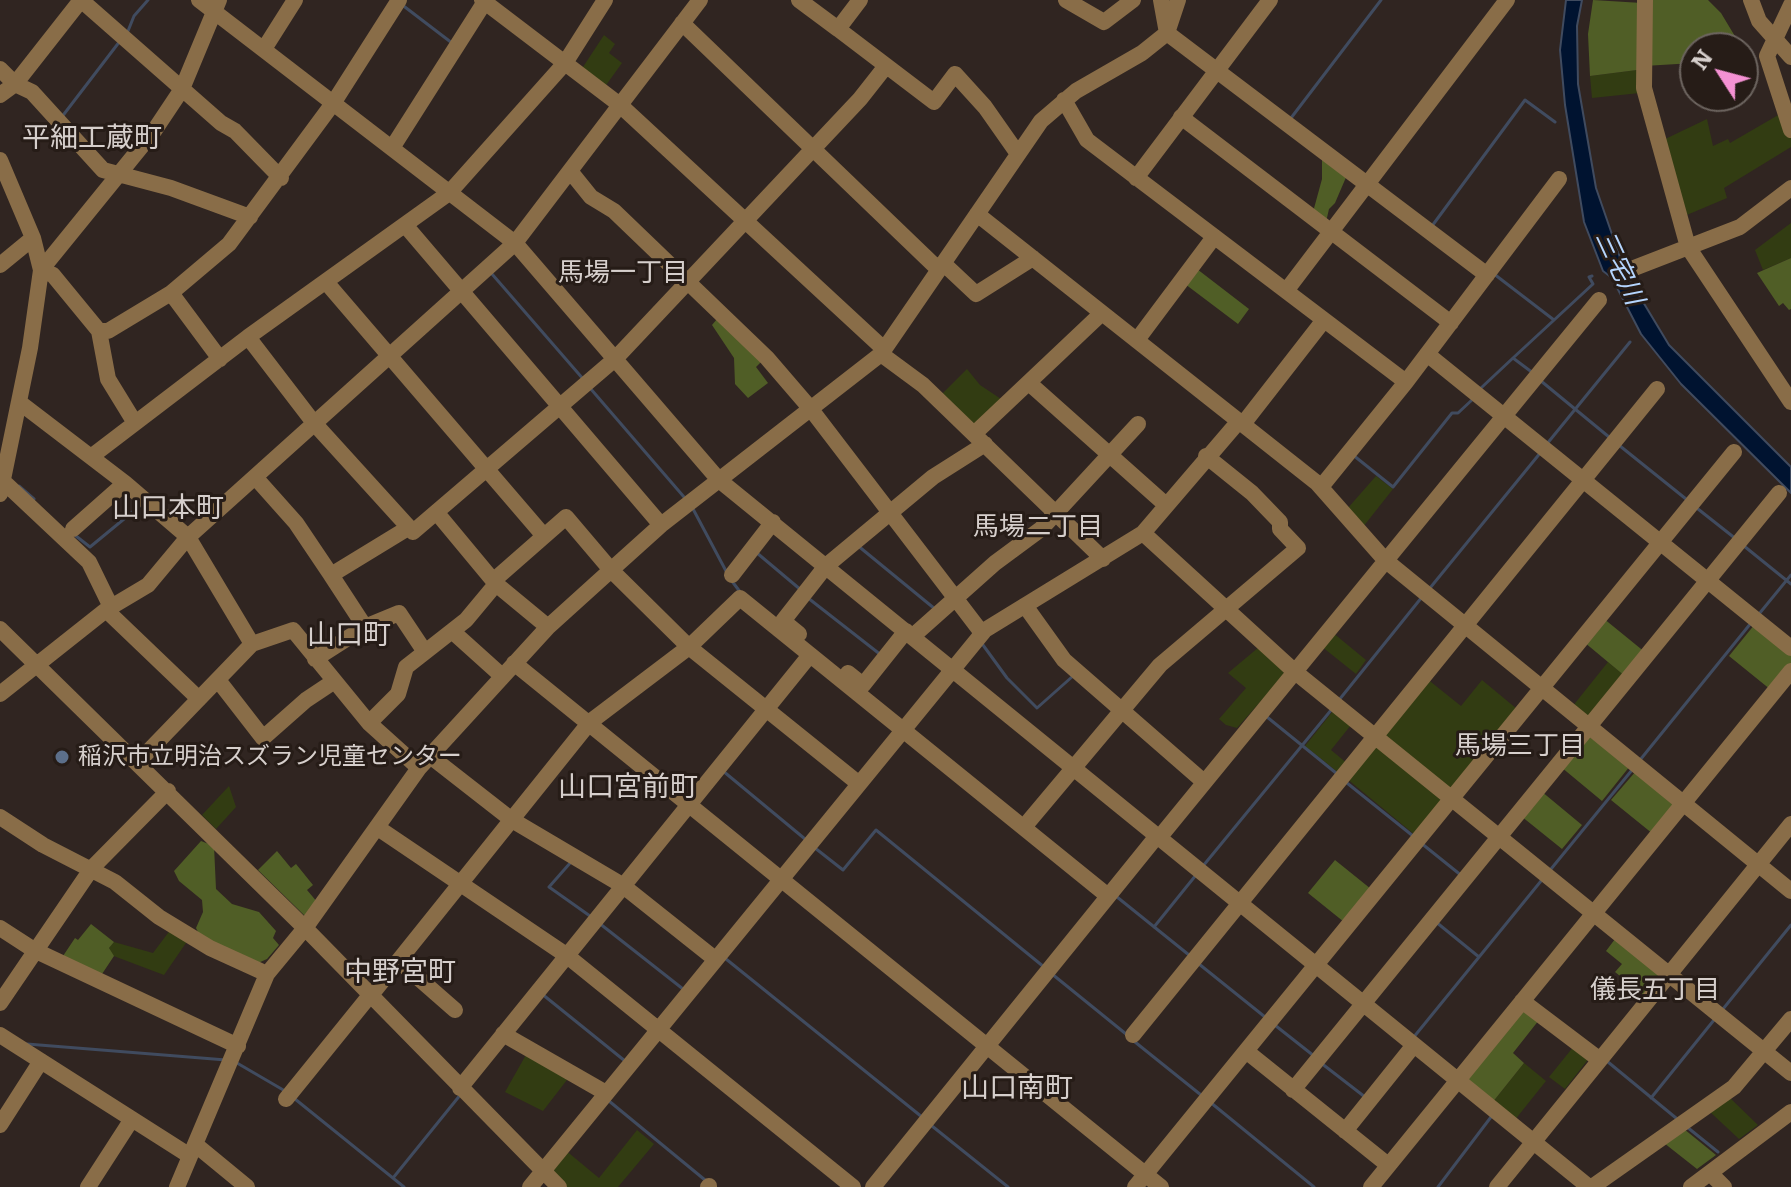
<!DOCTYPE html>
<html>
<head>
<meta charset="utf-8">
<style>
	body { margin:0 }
	#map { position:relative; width:1791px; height:1187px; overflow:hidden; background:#302521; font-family:Literata,serif }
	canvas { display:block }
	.north { position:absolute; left:1679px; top:32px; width:80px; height:80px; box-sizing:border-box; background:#261c17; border:2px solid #6c645f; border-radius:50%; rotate:306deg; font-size:22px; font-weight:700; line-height:32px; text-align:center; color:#d6cfcc }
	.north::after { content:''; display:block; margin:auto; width:28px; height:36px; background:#f491d3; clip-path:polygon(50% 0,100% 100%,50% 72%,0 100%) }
</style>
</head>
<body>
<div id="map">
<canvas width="1791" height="1187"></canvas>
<div class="north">N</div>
</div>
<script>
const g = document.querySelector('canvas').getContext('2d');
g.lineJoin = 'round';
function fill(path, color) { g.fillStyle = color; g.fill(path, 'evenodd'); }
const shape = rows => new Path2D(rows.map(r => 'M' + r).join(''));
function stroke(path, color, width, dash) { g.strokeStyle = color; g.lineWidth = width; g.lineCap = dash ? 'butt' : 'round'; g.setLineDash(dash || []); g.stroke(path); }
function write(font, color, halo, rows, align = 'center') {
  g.font = font + ' Literata,"Noto Sans JP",serif'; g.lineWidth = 6; g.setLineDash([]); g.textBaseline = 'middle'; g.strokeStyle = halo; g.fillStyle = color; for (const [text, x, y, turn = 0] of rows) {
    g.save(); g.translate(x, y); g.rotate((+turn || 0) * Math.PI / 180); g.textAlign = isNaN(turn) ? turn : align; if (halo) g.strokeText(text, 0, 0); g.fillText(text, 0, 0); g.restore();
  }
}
const green = shape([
	[604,35,615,44,609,53,622,63,604,88,581,70],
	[1637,70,1640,93,1592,98,1590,76],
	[1780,114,1791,138,1791,147,1724,188,1727,198,1682,217,1661,141,1707,119,1713,146,1728,139,1730,143],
	[1791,223,1791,258,1763,270,1755,250],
	[967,369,980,385,1001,399,977,426,941,395],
	[1376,476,1393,489,1363,527,1347,509],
	[1332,632,1366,660,1356,674,1321,646],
	[1259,647,1283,668,1284,675,1237,728,1226,725,1219,719,1246,688,1228,673],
	[1608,662,1626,677,1592,718,1572,707],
	[1426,678,1461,706,1482,680,1517,709,1451,790,1383,738],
	[1333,711,1351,725,1331,750,1348,764,1340,774,1305,746],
	[1376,745,1440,798,1442,802,1415,835,1346,778],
	[229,786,236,807,216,829,202,815],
	[171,929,188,940,164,975,111,955,109,948,114,942,153,953],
	[1574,1046,1590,1057,1565,1089,1549,1077],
	[527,1053,570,1076,543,1111,505,1092],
	[1524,1063,1546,1081,1514,1121,1492,1103],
	[1729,1097,1758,1125,1739,1139,1709,1111],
	[637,1130,654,1144,618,1187,566,1187,549,1167,564,1149,599,1178]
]);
const forest = shape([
	[1593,0,1642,3,1637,70,1590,76,1588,34],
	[1647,0,1708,0,1721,13,1742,48,1695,48,1695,67,1694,63,1644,66],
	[1322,159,1347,175,1335,203,1329,209,1326,222,1313,212,1322,179],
	[1791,258,1791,309,1789,310,1783,303,1779,306,1757,273],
	[1197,269,1249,309,1238,324,1185,284],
	[717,319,761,362,756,367,768,383,748,398,735,384,734,358,712,325],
	[1603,618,1646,653,1626,677,1584,642],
	[1755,624,1791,653,1791,665,1771,690,1729,656],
	[1587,735,1630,766,1602,801,1561,767],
	[1636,771,1675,802,1653,834,1611,800],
	[1541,791,1582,825,1562,849,1521,816],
	[201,841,214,846,216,889,232,904,259,912,276,931,273,938,279,945,267,959,258,963,200,936,196,928,203,912,202,900,179,881,174,871],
	[277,851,291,868,296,864,313,885,307,890,318,903,309,915,304,915,258,870],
	[1335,860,1371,889,1344,922,1308,893],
	[91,924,114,942,109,948,114,956,100,977,61,959,75,938,78,940],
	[1615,939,1658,973,1658,979,1645,996,1615,972,1622,964,1606,951],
	[1519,1008,1539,1020,1513,1053,1524,1063,1492,1103,1464,1076],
	[1684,1129,1716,1155,1697,1169,1664,1143]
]);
const water = shape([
	[1566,0,1582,0,1577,26,1578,84,1596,188,1625,272,1669,345,1791,467,1791,493,1681,384,1641,334,1612,278,1603,271,1584,222,1565,105,1560,50,1566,0]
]);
const stream = shape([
	[401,4,452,43],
	[128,31,134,16,148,0],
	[61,118,120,41],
	[1291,118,1381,0],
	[1432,226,1525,100,1555,122],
	[492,274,584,380],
	[1494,274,1554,320],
	[1533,373,1513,358,1593,284,1589,277,1592,276],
	[1541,381,1609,437],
	[590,388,684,497],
	[1481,388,1513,358],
	[1546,445,1630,342],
	[1620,446,1686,499],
	[1353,455,1393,487,1452,413,1458,413,1473,399],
	[19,486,34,499],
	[692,507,726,571],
	[1698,509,1736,539],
	[76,536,90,547,141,505],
	[857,545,935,609],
	[1744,546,1791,584],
	[757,553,801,590],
	[731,580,741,593],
	[1430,588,1541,452],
	[808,598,881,655],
	[1759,614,1791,575],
	[983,645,1007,678,1037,708,1073,676],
	[1339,700,1422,597],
	[1267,717,1336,773],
	[1640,760,1751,623],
	[723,771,805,839],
	[1347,783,1413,836],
	[1421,843,1462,876],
	[815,848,843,870,876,830,1044,967],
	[571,862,549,887,590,916],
	[1203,866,1332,709],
	[1551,869,1632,770],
	[1117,897,1189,955],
	[1436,922,1479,957],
	[599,923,683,989],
	[1154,927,1196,875],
	[726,959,922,1117],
	[1199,964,1265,1017],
	[1052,974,1126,1034],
	[542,994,625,1061],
	[1723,1009,1791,925],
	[1276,1026,1314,1056],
	[1413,1038,1541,881],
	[1135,1042,1201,1095],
	[27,1044,226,1060],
	[1608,1062,1676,1118],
	[237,1063,285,1091],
	[1321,1063,1365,1097],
	[1651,1098,1714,1020],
	[295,1099,404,1187],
	[609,1101,705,1180],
	[1210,1102,1314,1187],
	[932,1126,1008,1187],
	[1687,1127,1718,1152],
	[393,1178,461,1094],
	[1438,1187,1491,1117]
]);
const minor = shape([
	[81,0,221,123,235,131,281,178],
	[199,0,515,243,719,480,1589,1187],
	[482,0,620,105,884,349],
	[799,0,838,29],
	[860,0,838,29,934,102,955,74,985,107,1018,154],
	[1066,0,1104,22,1133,0],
	[1161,0,1167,33,1487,275],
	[1645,0,1644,88,1688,247,1791,402],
	[1751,0,1759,21,1791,57],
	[1791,5,1767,56,1791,130],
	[682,23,938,269],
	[264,49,295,0],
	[0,69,15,84,32,92,103,170,171,188,250,217],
	[0,95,15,84,81,0],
	[1064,100,1087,140,1406,382],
	[1181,117,1451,323],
	[392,148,486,0],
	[0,160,33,238,41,270,30,348,0,494],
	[570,171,591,197,614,211,767,358,810,408,982,633],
	[1136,178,1270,0],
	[977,214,1317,483,1385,560,1791,891],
	[405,225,661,525],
	[943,263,976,294,1033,258],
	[0,265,33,238],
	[1629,270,1740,227,1791,188],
	[326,282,544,536],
	[1286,291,1507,0],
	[171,293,220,359],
	[99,331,108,331,171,293,229,244,334,102,399,0],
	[248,337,314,423,413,532,615,359,860,99,886,66],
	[1137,340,1214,237],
	[881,354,923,385,1103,559],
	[1427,354,1791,648],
	[1029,383,1166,505],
	[19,402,125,483,188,537,252,644],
	[135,423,108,379,99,331,53,275,41,270,154,131,182,89,219,0],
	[1243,424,1324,320],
	[974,434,1102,313],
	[92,456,248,337,449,193,565,63,605,0],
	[255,477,296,523,331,575,408,528],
	[3,481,89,562,111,607],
	[1321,487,1406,382,1559,179],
	[437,513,496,584,548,627],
	[73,529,125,483],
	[1143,533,1294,671,1791,1073],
	[331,575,365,627],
	[732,575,773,522],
	[493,581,566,517,611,570,689,647,858,783],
	[1026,607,1064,660,1204,782],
	[106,610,199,699],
	[0,629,305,928,559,1187],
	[452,631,502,676],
	[799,634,783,621,826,566,933,477,985,444],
	[913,636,995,563,1041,529,1138,424],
	[315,659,365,627,399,613,425,652],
	[514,663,1161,1187],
	[848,673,863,685,906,631],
	[218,680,263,738,306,700,333,682],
	[0,694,106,610,148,585,188,537,515,243,700,0],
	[369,723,398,694,406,667,466,620,496,584],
	[430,756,512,820,622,885,715,959],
	[138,762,252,644,293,630,369,723,419,768],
	[0,817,43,845,115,882,159,917,210,948,267,974],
	[1029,821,1160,665,1298,548,1280,529,1280,522,1252,493,1206,456],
	[378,828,566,955,853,1187],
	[1159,838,1599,300],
	[0,928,34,950,238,1046],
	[399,961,455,1010],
	[371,995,590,722,689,647,740,598,1108,896],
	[1522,1001,1600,1060],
	[0,1003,92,868,168,791],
	[503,1034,606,1093],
	[0,1035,190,1156],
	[1133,1035,1657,389],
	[1246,1051,1388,1165],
	[460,1088,810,655],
	[1293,1090,1779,493],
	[286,1099,371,994],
	[0,1125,41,1061],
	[1345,1131,1414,1045],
	[196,1145,247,1187],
	[1710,1173,1724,1187],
	[88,1187,132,1119],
	[177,1187,267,974,305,928,419,768,548,627,611,570,661,525,881,354,1041,121,1076,91,1142,53,1167,33,1178,0],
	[530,1187,985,630,1143,533,1239,421],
	[708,1187,709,1186],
	[873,1187,1157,836],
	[1135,1187,1734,452],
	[1371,1187,1791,671],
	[1497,1187,1791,824],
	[1592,1187,1734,1087,1791,1019],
	[1691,1187,1791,1112]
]);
const markers = [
	[62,757,8,"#5c6f8a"]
];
const poiNames = [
	["稲沢市立明治スズラン児童センター",78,757]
];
const waterNames = [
	["三宅川",1619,268,65]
];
const neighbourhoodNames = [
	["馬場一丁目",623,273],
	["馬場二丁目",1038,527],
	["馬場三丁目",1520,746],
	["儀長五丁目",1655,990]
];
const quarterNames = [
	["平細工蔵町",92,139],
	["山口本町",168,509],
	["山口町",349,636],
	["山口宮前町",628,788],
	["中野宮町",400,973],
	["山口南町",1017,1089]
];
fill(green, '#323c12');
fill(forest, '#505e26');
fill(water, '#001330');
stroke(water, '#404b5f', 2);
stroke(stream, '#404b5f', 3);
stroke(minor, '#896d48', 16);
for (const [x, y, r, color] of markers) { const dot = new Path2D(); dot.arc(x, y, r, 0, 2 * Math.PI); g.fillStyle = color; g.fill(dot); stroke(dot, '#261c17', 3); }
write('24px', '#d6cfcc', '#261c17', poiNames, 'left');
write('italic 26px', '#b5d5fe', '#261c17', waterNames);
write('26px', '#d6cfcc', '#261c17', neighbourhoodNames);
write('28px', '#d6cfcc', '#261c17', quarterNames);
</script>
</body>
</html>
